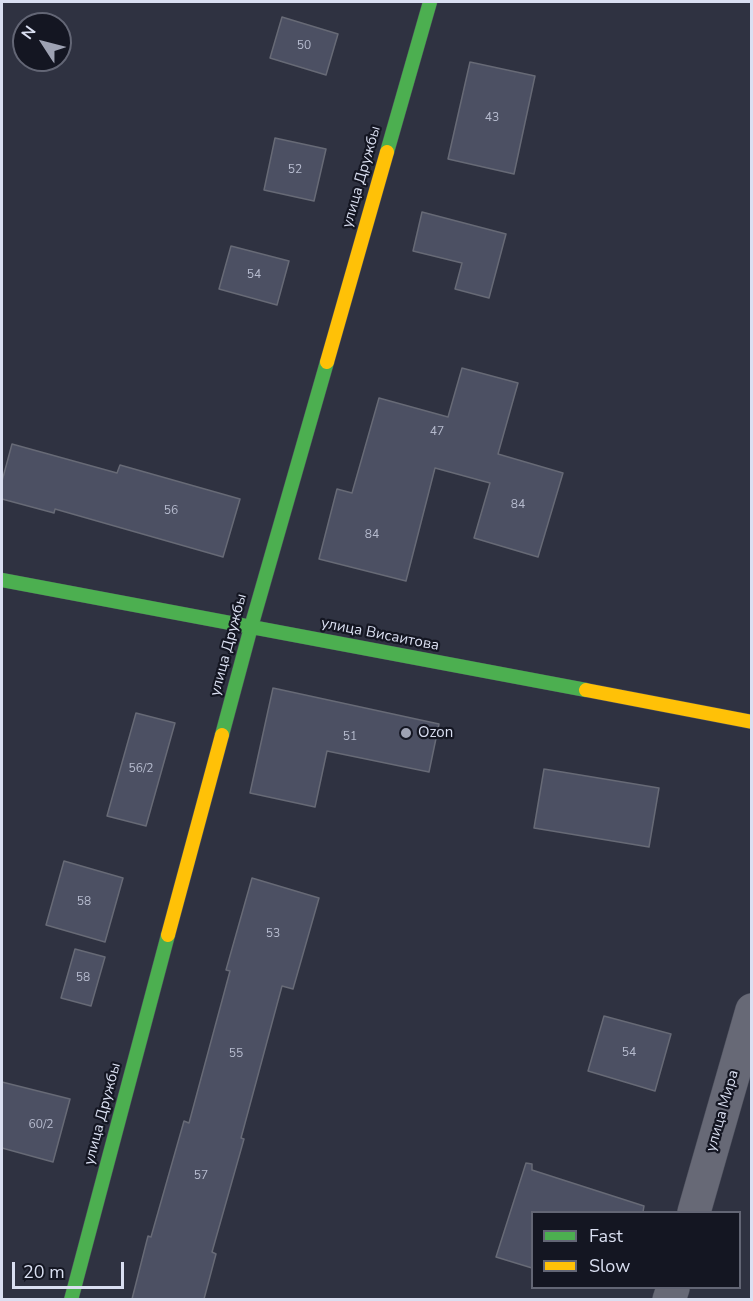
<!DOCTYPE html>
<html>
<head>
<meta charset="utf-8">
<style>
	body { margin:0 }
	#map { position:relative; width:753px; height:1301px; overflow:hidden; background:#2f3241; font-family:"Nunito Sans",sans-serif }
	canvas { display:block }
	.frame { position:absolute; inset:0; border:3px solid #dadff1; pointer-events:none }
	.legend { position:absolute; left:531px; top:1211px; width:210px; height:78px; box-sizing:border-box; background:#141622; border:2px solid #636675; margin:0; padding:8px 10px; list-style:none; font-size:18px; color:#dadff1 }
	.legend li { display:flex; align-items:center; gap:12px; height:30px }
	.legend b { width:30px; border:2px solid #636675 }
	.north { position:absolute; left:12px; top:12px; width:60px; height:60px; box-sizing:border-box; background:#141622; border:2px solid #636675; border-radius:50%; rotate:306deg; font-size:16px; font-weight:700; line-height:24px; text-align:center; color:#dadff1 }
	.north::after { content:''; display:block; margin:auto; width:21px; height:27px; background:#9ea2b3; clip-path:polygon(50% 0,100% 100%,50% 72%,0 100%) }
	.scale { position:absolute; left:12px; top:1262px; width:112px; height:27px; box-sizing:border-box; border:3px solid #dadff1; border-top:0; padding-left:8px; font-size:18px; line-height:21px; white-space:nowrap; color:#dadff1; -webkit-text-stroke:4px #141622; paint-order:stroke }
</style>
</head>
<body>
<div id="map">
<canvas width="753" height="1301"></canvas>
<div class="frame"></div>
<ul class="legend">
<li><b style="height:8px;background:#4caf50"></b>Fast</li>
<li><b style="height:8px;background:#ffc107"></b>Slow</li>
</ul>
<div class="north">N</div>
<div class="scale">20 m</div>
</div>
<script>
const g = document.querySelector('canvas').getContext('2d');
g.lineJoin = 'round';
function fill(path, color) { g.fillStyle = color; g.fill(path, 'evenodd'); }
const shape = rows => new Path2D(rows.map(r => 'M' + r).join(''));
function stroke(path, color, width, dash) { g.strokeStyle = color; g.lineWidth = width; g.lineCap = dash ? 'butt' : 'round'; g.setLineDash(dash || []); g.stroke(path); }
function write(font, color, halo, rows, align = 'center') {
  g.font = font + ' "Nunito Sans",sans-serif'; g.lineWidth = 4.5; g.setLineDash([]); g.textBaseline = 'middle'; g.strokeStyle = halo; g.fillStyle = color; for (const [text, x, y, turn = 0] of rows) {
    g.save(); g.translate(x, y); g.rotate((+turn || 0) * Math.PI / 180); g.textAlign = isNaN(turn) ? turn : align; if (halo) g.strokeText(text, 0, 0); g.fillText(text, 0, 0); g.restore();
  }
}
const building = shape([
	[282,17,338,34,326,75,270,58,282,17],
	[470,62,535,76,514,174,448,159,470,62],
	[275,138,326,149,314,201,264,190,275,138],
	[422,212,506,234,489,298,455,289,462,263,413,251,422,212],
	[231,246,289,261,277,305,219,289,231,246],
	[462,368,518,383,498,454,563,473,538,557,474,538,490,483,435,468,406,581,319,559,337,489,352,493,379,398,448,417,462,368],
	[12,444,117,473,120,465,240,499,223,557,55,509,54,513,2,499,2,481,12,444],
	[273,688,439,724,429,772,327,751,315,807,250,793,273,688],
	[136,713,175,723,146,826,107,816,136,713],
	[544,769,659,788,649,847,534,828,544,769],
	[64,861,123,878,105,942,46,925,64,861],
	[252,878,319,898,293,989,282,986,241,1138,244,1139,212,1252,216,1254,204,1299,132,1299,148,1236,151,1237,184,1121,189,1123,230,971,226,970,252,878],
	[75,949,105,957,91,1006,61,998,75,949],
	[604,1016,671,1034,655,1091,588,1071,604,1016],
	[2,1082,70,1099,53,1162,2,1148,2,1082],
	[526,1163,532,1164,532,1170,644,1206,643,1212,532,1212,532,1268,496,1257,526,1163]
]);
const street = shape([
	[694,1212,752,1010],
	[669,1300,673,1288]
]);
const fast = shape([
	[387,152,430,2],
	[2,580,586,690],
	[222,735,251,627,327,362],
	[71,1300,168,935]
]);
const slow = shape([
	[327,362,387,152],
	[586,690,752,722],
	[168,935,222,735]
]);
const markers = [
	[406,733,6,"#9ea2b3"]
];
const numberNames = [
	["50",304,46],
	["43",492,118],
	["52",295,170],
	["54",254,275],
	["47",437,432],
	["84",518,505],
	["56",171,511],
	["84",372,535],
	["51",350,737],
	["56/2",141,769],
	["58",84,902],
	["53",273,934],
	["58",83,978],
	["54",629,1053],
	["55",236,1054],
	["60/2",41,1125],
	["57",201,1176]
];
const streetNames = [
	["улица Дружбы",362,177,-74],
	["улица Висаитова",380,635,11],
	["улица Дружбы",229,645,-75],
	["улица Мира",723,1111,-74],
	["улица Дружбы",103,1114,-75]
];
const poiNames = [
	["Ozon",418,733]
];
fill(building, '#4c5063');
stroke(building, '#676a76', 1.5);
stroke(street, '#4b4e5b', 34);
stroke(fast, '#4b4e5b', 15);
stroke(slow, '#4b4e5b', 15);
stroke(street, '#676976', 33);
stroke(fast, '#4caf50', 14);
stroke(slow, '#ffc107', 14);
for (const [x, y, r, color] of markers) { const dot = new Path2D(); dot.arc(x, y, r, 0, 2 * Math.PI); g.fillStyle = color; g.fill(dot); stroke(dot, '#141622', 2); }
write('12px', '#b6bbce', null, numberNames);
write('15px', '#dadff1', '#141622', streetNames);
write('15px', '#dadff1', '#141622', poiNames, 'left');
</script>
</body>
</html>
